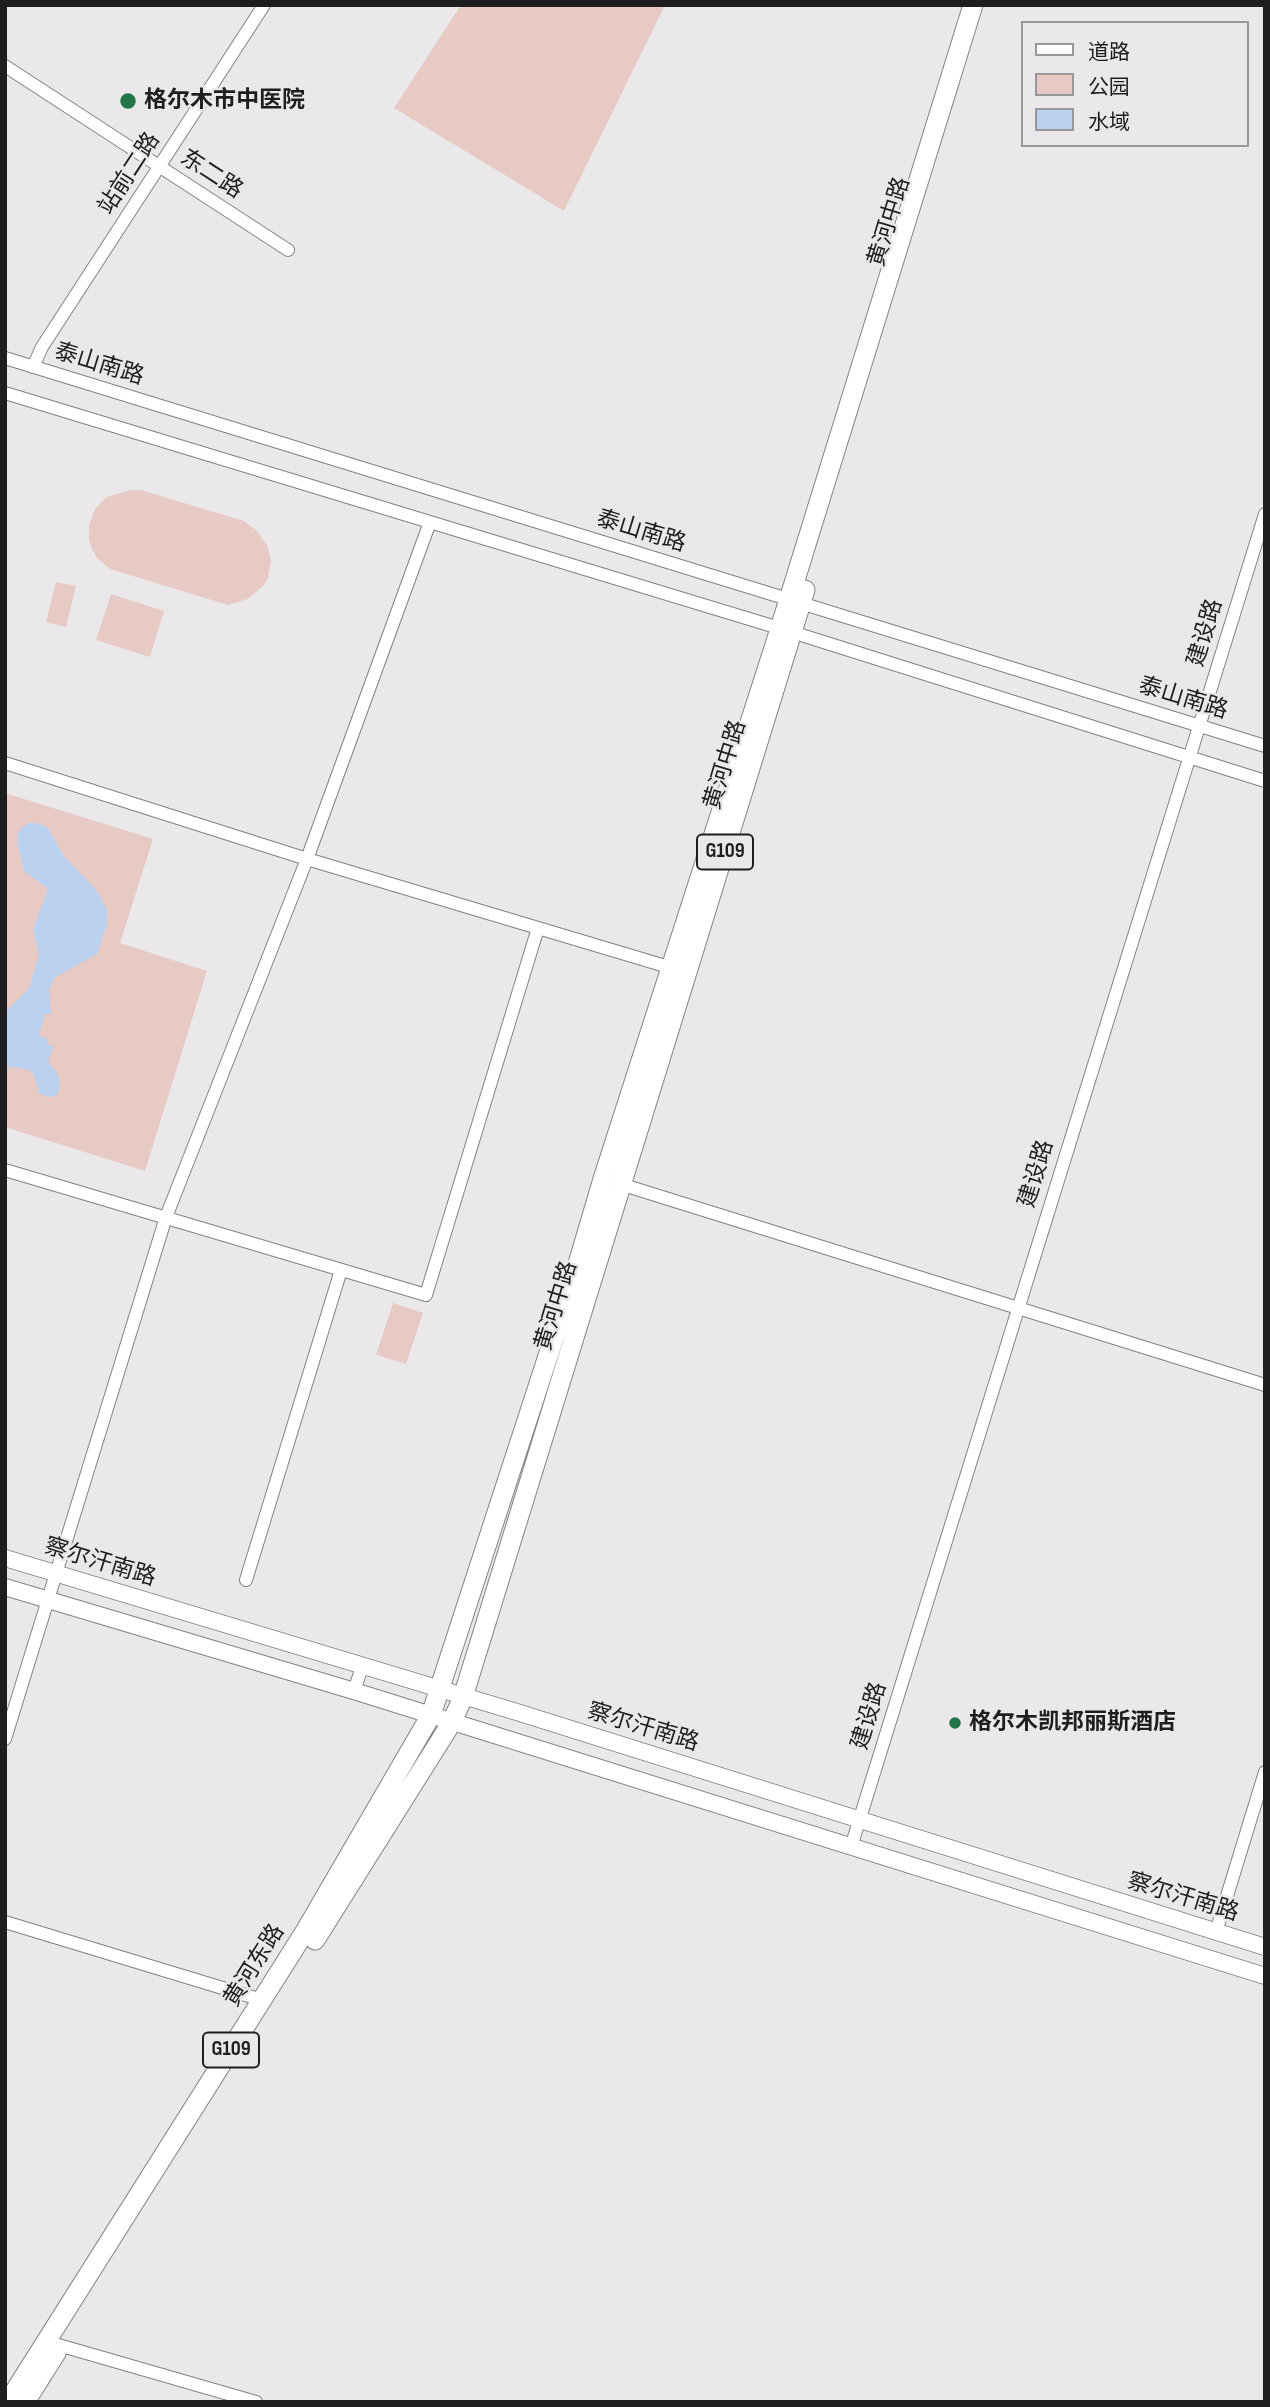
<!DOCTYPE html>
<html>
<head>
<meta charset="utf-8">
<style>
	body { margin:0 }
	#map { position:relative; width:1270px; height:2407px; overflow:hidden; background:#ebe8eb; font-family:"Sofia Sans Condensed","Noto Sans SC",sans-serif }
	canvas { display:block }
	.frame { position:absolute; inset:0; border:7px solid #1e1d1f; pointer-events:none }
	.legend { position:absolute; left:1021px; top:21px; width:228px; height:126px; box-sizing:border-box; background:#ebe8eb; border:2px solid #999799; margin:0; padding:9px 12px; list-style:none; font-size:21px; color:#1e1d1f }
	.legend li { display:flex; align-items:center; gap:14px; height:35px }
	.legend b { width:35px; border:2px solid #999799 }
</style>
</head>
<body>
<div id="map">
<canvas width="1270" height="2407"></canvas>
<div class="frame"></div>
<ul class="legend">
<li><b style="height:9px;background:#fff"></b>道路</li>
<li><b style="height:19px;background:#e8cac4"></b>公园</li>
<li><b style="height:19px;background:#bad1f0"></b>水域</li>
</ul>
</div>
<script>
const g = document.querySelector('canvas').getContext('2d');
g.lineJoin = 'round';
function fill(path, color) { g.fillStyle = color; g.fill(path, 'evenodd'); }
const shape = rows => new Path2D(rows.map(r => 'M' + r).join(''));
function stroke(path, color, width, dash) { g.strokeStyle = color; g.lineWidth = width; g.lineCap = dash ? 'butt' : 'round'; g.setLineDash(dash || []); g.stroke(path); }
function write(font, color, halo, rows, align = 'center') {
  g.font = font + ' "Sofia Sans Condensed","Noto Sans SC",sans-serif'; g.lineWidth = 5; g.setLineDash([]); g.textBaseline = 'middle'; g.strokeStyle = halo; g.fillStyle = color; for (const [text, x, y, turn = 0] of rows) {
    g.save(); g.translate(x, y); g.rotate((+turn || 0) * Math.PI / 180); g.textAlign = isNaN(turn) ? turn : align; if (halo) g.strokeText(text, 0, 0); g.fillText(text, 0, 0); g.restore();
  }
}
const green = shape([
	[461,5,665,5,564,211,394,108],
	[131,490,141,490,244,521,256,530,268,547,271,561,268,578,263,586,248,599,228,605,110,569,97,558,92,549,89,541,89,525,95,509,106,497],
	[56,582,76,586,66,627,46,622],
	[111,594,164,611,150,657,96,640],
	[5,793,153,839,120,943,207,971,145,1171,5,1127],
	[393,1303,423,1313,406,1364,376,1355]
]);
const water = shape([
	[28,823,38,823,48,828,63,855,97,891,107,910,107,924,97,954,54,978,49,989,51,1015,45,1013,39,1036,48,1039,47,1044,53,1046,48,1062,57,1073,60,1084,58,1093,53,1097,48,1097,39,1093,34,1075,30,1070,5,1066,5,1013,29,988,39,955,33,929,48,889,24,871,17,842,18,832]
]);
const minor = shape([
	[5,66,288,250],
	[5,358,1265,746],
	[33,367,42,347,264,5],
	[5,393,779,628,1265,781],
	[5,763,307,859,672,968],
	[5,1170,426,1295,538,928],
	[617,1183,1265,1385],
	[246,1580,341,1270],
	[354,1691,362,1667],
	[5,1739,166,1217,307,859,430,522],
	[851,1847,1265,514],
	[5,1922,262,2000],
	[1216,1932,1265,1772],
	[48,2342,256,2402]
]);
const major = shape([
	[5,1558,520,1713,1265,1947],
	[5,1587,354,1691,1265,1976]
]);
const highway = shape([
	[315,1940,452,1722,463,1697,805,590],
	[8,2402,306,1930,431,1715,577,1267,603,1179,774,648,973,5],
	[25,2402,56,2353]
]);
const markers = [
	[128,101,9,"#237547"],
	[955,1723,7,"#237547"]
];
const shields = [
	[725,852,56],
	[231,2050,56]
];
const shieldNames = [
	["G109",725,852],
	["G109",231,2050]
];
const poiNames = [
	["格尔木市中医院",144,101],
	["格尔木凯邦丽斯酒店",969,1723]
];
const streetNames = [
	["站前二路",130,174,-57],
	["东二路",211,175,33],
	["黄河中路",890,222,-73],
	["泰山南路",99,365,17],
	["泰山南路",641,532,17],
	["建设路",1206,633,-73],
	["泰山南路",1183,699,17],
	["黄河中路",726,765,-73],
	["建设路",1037,1174,-73],
	["黄河中路",557,1306,-73],
	["察尔汗南路",100,1563,17],
	["建设路",870,1716,-73],
	["察尔汗南路",643,1728,17],
	["察尔汗南路",1183,1898,17],
	["黄河东路",255,1966,-58]
];
fill(green, '#e8cac4');
fill(water, '#bad1f0');
stroke(minor, '#838184', 14);
stroke(major, '#838184', 18);
stroke(highway, '#838184', 21);
stroke(minor, '#fff', 12);
stroke(major, '#fff', 16);
stroke(highway, '#fff', 19);
for (const [x, y, r, color] of markers) { const dot = new Path2D(); dot.arc(x, y, r, 0, 2 * Math.PI); g.fillStyle = color; g.fill(dot); stroke(dot, '#ebe8eb', 2.5); }
for (const [x, y, w] of shields) { const box = new Path2D(); box.roundRect(x - w / 2, y - 17.5, w, 35, 5); g.fillStyle = '#ebe8eb'; g.fill(box); stroke(box, '#1e1d1f', 2); }
write('bold 21px', '#1e1d1f', null, shieldNames);
write('bold 23px', '#1e1d1f', '#ebe8eb', poiNames, 'left');
write('23px', '#1e1d1f', '#ebe8eb', streetNames);
</script>
</body>
</html>
